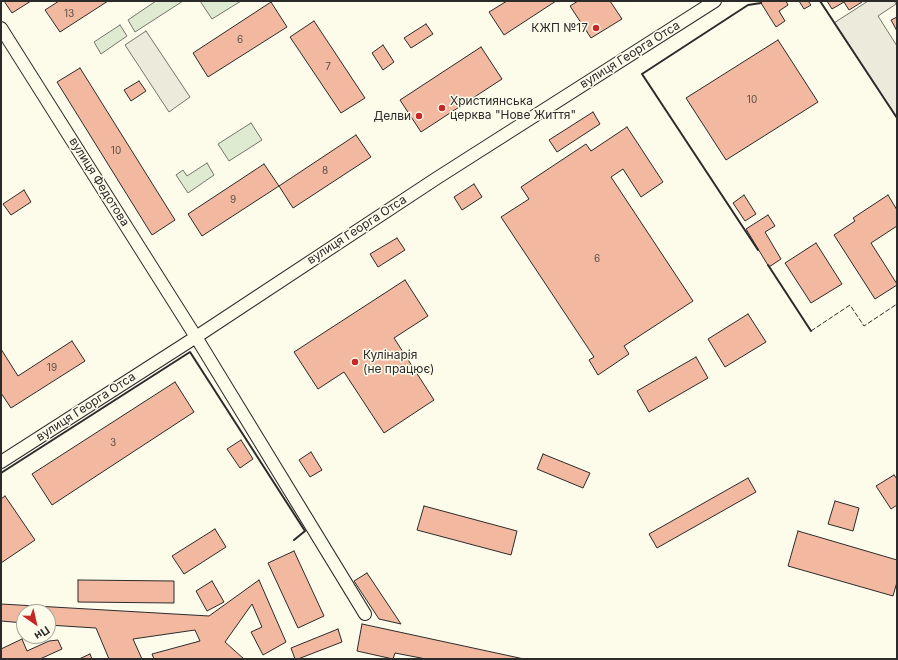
<!DOCTYPE html>
<html>
<head>
<meta charset="utf-8">
<style>
	body { margin:0 }
	#map { position:relative; width:898px; height:660px; overflow:hidden; background:#fdfbea; font-family:Inter,sans-serif }
	canvas { display:block }
	.frame { position:absolute; inset:0; border:2px solid #2b2b2b; pointer-events:none }
	.north { position:absolute; left:16px; top:604px; width:40px; height:40px; box-sizing:border-box; background:#fdfbea; border:1px solid #a9a89e; border-radius:50%; rotate:146deg; font-size:11px; font-weight:700; line-height:16px; text-align:center; color:#2b2b2b }
	.north::after { content:''; display:block; margin:auto; width:14px; height:18px; background:#c62828; clip-path:polygon(50% 0,100% 100%,50% 72%,0 100%) }
</style>
</head>
<body>
<div id="map">
<canvas width="898" height="660"></canvas>
<div class="frame"></div>
<div class="north">Пн</div>
</div>
<script>
const g = document.querySelector('canvas').getContext('2d');
g.lineJoin = 'round';
function fill(path, color) { g.fillStyle = color; g.fill(path, 'evenodd'); }
const shape = rows => new Path2D(rows.map(r => 'M' + r).join(''));
function stroke(path, color, width, dash) { g.strokeStyle = color; g.lineWidth = width; g.lineCap = dash ? 'butt' : 'round'; g.setLineDash(dash || []); g.stroke(path); }
function write(font, color, halo, rows, align = 'center') {
  g.font = font + ' Inter,sans-serif'; g.lineWidth = 3; g.setLineDash([]); g.textBaseline = 'middle'; g.strokeStyle = halo; g.fillStyle = color; for (const [text, x, y, turn = 0] of rows) {
    g.save(); g.translate(x, y); g.rotate((+turn || 0) * Math.PI / 180); g.textAlign = isNaN(turn) ? turn : align; if (halo) g.strokeText(text, 0, 0); g.fillText(text, 0, 0); g.restore();
  }
}
const green = shape([
	[156,1,183,1,135,32,128,20,156,1],
	[200,1,241,1,212,19,200,1],
	[120,25,127,36,101,54,94,42,120,25],
	[251,123,262,140,229,161,218,144,251,123],
	[207,163,214,175,188,193,176,175,183,170,187,176,207,163]
]);
const parking = shape([
	[868,1,894,1,896,4,878,16,897,46,897,118,834,23,868,1],
	[146,31,190,97,169,112,125,45,146,31]
]);
const building = shape([
	[4,1,31,1,12,13,4,1],
	[59,1,108,1,60,32,45,10,59,1],
	[507,1,556,1,504,35,489,12,507,1],
	[578,1,610,1,622,19,591,38,570,6,578,1],
	[763,1,786,1,788,5,779,11,785,21,776,27,761,3,763,1],
	[799,1,808,1,811,5,804,9,799,1],
	[827,1,861,1,862,2,849,10,844,2,832,9,827,1],
	[271,2,287,27,208,77,193,53,271,2],
	[897,17,897,31,891,20,897,17],
	[314,21,365,98,341,113,290,37,314,21],
	[426,24,433,34,411,48,404,38,426,24],
	[778,40,818,102,726,160,686,98,778,40],
	[383,45,394,62,383,70,372,53,383,45],
	[481,47,502,79,421,132,400,100,481,47],
	[80,68,175,220,152,235,57,82,80,68],
	[139,81,146,91,131,101,124,90,139,81],
	[593,112,600,124,557,152,549,140,593,112],
	[627,127,663,182,641,197,623,169,611,177,693,301,624,346,629,354,598,375,589,360,594,357,501,217,529,199,521,187,586,144,591,151,627,127],
	[356,135,371,157,293,208,279,186,356,135],
	[264,164,279,186,202,236,188,214,264,164],
	[474,184,482,197,462,210,454,197,474,184],
	[24,190,31,202,11,215,3,204,24,190],
	[744,195,756,214,745,221,733,203,744,195],
	[888,195,897,210,897,226,871,243,897,284,897,285,875,299,834,235,855,221,853,218,888,195],
	[768,215,775,226,765,232,781,259,769,267,746,229,768,215],
	[397,238,405,250,378,267,370,254,397,238],
	[816,243,842,284,811,303,785,263,816,243],
	[405,280,428,316,394,338,434,400,384,433,344,372,318,389,294,352,405,280],
	[748,314,766,342,725,367,708,339,748,314],
	[72,341,85,361,11,408,1,393,1,349,18,376,72,341],
	[696,357,708,378,649,412,637,391,696,357],
	[175,382,194,412,52,505,32,474,175,382],
	[241,440,253,459,240,468,227,449,241,440],
	[311,452,322,470,310,477,299,460,311,452],
	[543,454,590,473,583,488,537,469,543,454],
	[894,475,897,479,897,505,891,509,876,486,894,475],
	[748,478,756,492,657,548,649,534,748,478],
	[5,496,35,540,1,563,1,499,5,496],
	[835,501,859,508,853,531,828,524,835,501],
	[424,506,517,531,511,555,417,530,424,506],
	[215,529,226,547,184,574,172,556,215,529],
	[798,531,897,560,897,582,893,596,788,566,798,531],
	[294,551,324,616,298,628,268,563,294,551],
	[367,573,401,624,379,619,354,581,367,573],
	[78,580,174,581,174,603,78,602,78,580],
	[259,580,286,642,263,655,251,632,262,627,252,604,225,642,244,659,154,659,152,654,200,641,195,630,133,639,142,659,109,659,96,628,48,625,48,612,24,612,24,623,1,621,1,604,209,616,259,580],
	[212,581,224,602,207,611,196,591,212,581],
	[362,624,524,659,426,659,395,653,393,659,357,651,362,624],
	[338,629,342,642,298,659,295,659,291,648,338,629],
	[22,639,27,651,49,641,58,640,62,649,40,659,1,659,1,649,22,639],
	[90,654,92,659,79,659,90,654]
]);
const street = shape([
	[1,28,196,337,365,614],
	[1,462,196,337,437,178,715,1]
]);
const fence = shape([
	[811,331,850,305,864,326,897,304]
]);
const wall = shape([
	[820,1,897,118],
	[758,250,642,74,748,5,761,3],
	[768,265,811,331],
	[1,473,190,352,305,531,294,540]
]);
const markers = [
	[596,28,4,"#c62828"],
	[442,108,4,"#c62828"],
	[419,116,4,"#c62828"],
	[355,362,4,"#c62828"]
];
const numberNames = [
	["13",69,14],
	["6",240,40],
	["7",328,67],
	["10",752,100],
	["10",116,151],
	["8",325,171],
	["9",233,200],
	["6",597,259],
	["19",52,368],
	["3",113,443]
];
const poiNames = [
	["КЖП №17",588,28],
	["Християнська",450,101,"left"],
	["церква \"Нове Життя\"",450,115,"left"],
	["Делви",411,116],
	["Кулінарія",363,355,"left"],
	["(не працює)",363,369,"left"]
];
const streetNames = [
	["вулиця Георга Отса",630,55,-32],
	["вулиця Федотова",99,182,58],
	["вулиця Георга Отса",357,230,-33],
	["вулиця Георга Отса",86,407,-33]
];
fill(green, '#deebd1');
stroke(green, '#74746e', 1);
fill(parking, '#eceadb');
stroke(parking, '#74746e', 1);
fill(building, '#f2b8a0');
stroke(building, '#2b2b2b', 1);
stroke(street, '#2b2b2b', 14);
stroke(street, '#fdfbea', 12);
stroke(fence, '#2b2b2b', 1, [5, 2]);
stroke(wall, '#2b2b2b', 2);
for (const [x, y, r, color] of markers) { const dot = new Path2D(); dot.arc(x, y, r, 0, 2 * Math.PI); g.fillStyle = color; g.fill(dot); stroke(dot, '#fdfbea', 1.5); }
write('10px', '#5d4e48', null, numberNames);
write('12px', '#2b2b2b', '#fdfbea', poiNames, 'right');
write('12px', '#2b2b2b', '#fdfbea', streetNames);
</script>
</body>
</html>
